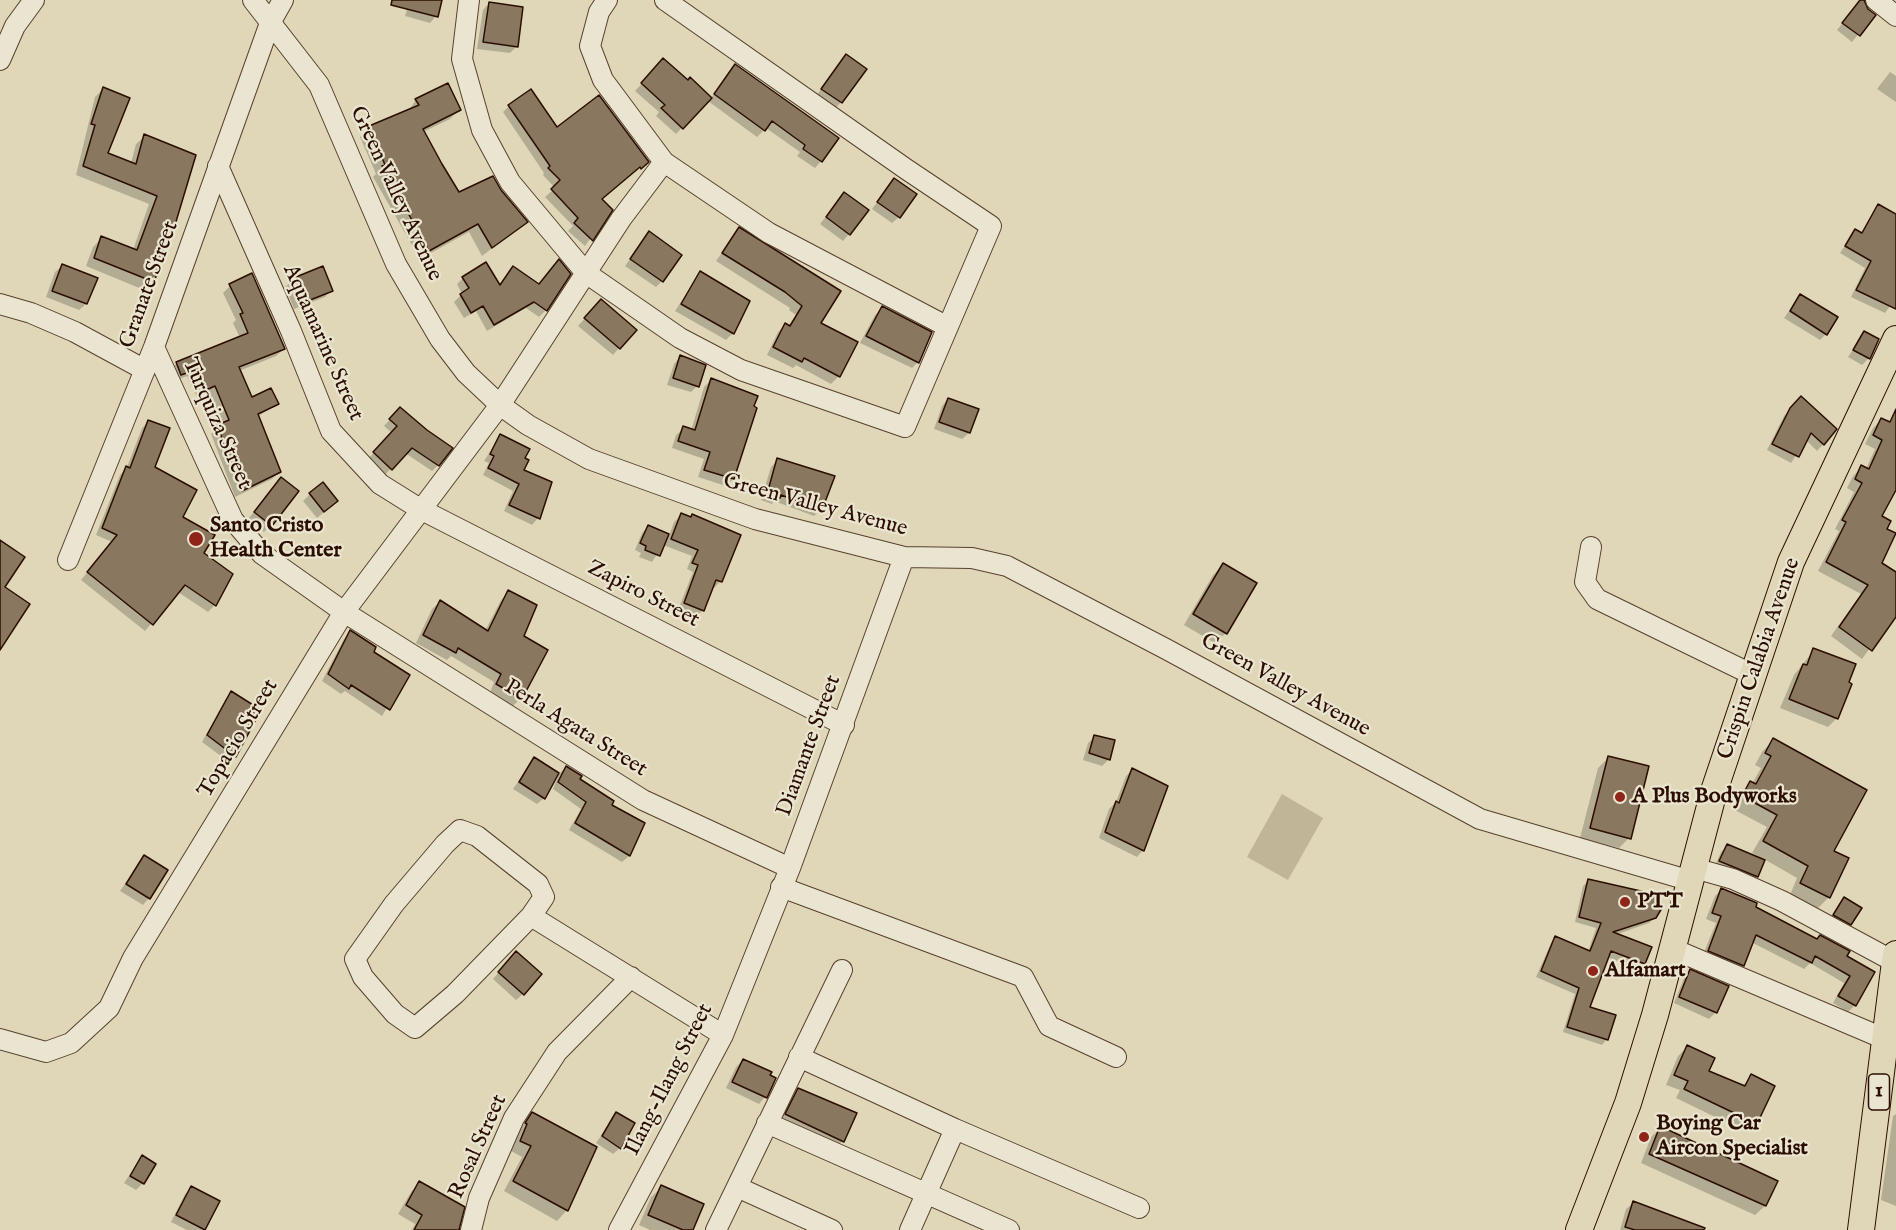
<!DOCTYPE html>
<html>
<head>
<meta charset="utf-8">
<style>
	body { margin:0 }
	canvas { display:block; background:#dfd7b7 }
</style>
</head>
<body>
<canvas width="1896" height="1230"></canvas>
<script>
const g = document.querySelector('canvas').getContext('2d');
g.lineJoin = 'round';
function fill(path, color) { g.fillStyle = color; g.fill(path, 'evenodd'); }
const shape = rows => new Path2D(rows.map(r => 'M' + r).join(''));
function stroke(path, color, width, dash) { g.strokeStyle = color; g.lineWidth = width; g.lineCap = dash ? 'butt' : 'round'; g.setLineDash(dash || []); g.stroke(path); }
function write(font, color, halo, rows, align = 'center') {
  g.font = font + ' "IM FELL English",serif'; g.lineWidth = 4.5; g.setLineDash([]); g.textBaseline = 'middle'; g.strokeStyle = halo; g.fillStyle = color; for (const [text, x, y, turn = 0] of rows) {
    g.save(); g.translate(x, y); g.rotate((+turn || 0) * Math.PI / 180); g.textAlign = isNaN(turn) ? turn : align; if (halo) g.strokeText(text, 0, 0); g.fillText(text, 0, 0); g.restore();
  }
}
const green = shape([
	[1282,794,1323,818,1288,880,1247,857]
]);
const shadow = shape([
	[410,0,441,0,436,16,430,23,405,16],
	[1861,0,1874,15,1852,42,1837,30],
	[489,3,516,47,510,53,477,49,483,10],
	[846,56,841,102,835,109,816,96],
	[735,66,821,161,815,168,797,156,800,152,766,128,757,137,708,101,676,134,656,116,659,112,635,91,657,67,711,98],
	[1890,72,1896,76,1896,102,1877,89],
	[103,89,106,154,131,163,136,144,145,136,195,155,152,282,144,290,86,266,93,247,102,238,133,250,149,204,76,175,95,97],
	[416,100,459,110,450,119,423,132,458,194,500,191,526,222,482,256,469,232,420,259,373,177,376,174,360,137,370,127,408,111],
	[509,106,557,130,647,162,600,200,611,210,585,246,568,231,573,226,545,197,555,188,543,175,544,173,503,112],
	[894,180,899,217,892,223,872,209],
	[844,194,849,234,843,241,820,224],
	[1878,206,1896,216,1896,298,1885,313,1851,297,1865,268,1840,253,1855,231,1860,234],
	[739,229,819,324,839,376,831,384,796,365,793,368,767,355,778,332,785,325,788,326,796,315,789,310,790,308,716,261],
	[649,233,662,281,656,287,625,266],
	[559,261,546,310,539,317,526,308,487,331,476,311,464,318,454,302,462,294,457,284,463,278,498,286,513,268,538,285],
	[62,266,86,304,79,310,46,297,55,272],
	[323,268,331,290,325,297,294,309,285,287,292,281],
	[700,273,733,333,726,340,675,311],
	[230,286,284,349,276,356,239,371,251,399,277,404,257,417,279,472,272,479,235,497,211,434,221,425,207,392,197,397,187,376,174,381,169,371,177,363,240,338,233,323,236,320,223,293],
	[1800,296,1826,334,1820,340,1784,318],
	[595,307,635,330,613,355,578,326],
	[882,308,918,362,912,368,860,343,875,315],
	[1864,333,1877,340,1869,358,1862,365,1848,357],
	[680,357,697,386,691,392,667,385,674,364],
	[711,380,733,479,726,486,698,477,704,459,672,448,676,435,684,428,691,431,704,387],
	[1801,398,1834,433,1817,451,1806,440,1791,463,1767,450,1784,416],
	[948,399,969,433,962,439,934,429,942,406],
	[400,409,438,465,432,471,405,453,385,475,368,459,392,433,384,426],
	[1882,419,1896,427,1896,490,1880,517,1885,529,1880,564,1896,573,1896,612,1862,659,1831,636,1861,594,1818,571,1839,531,1835,529,1854,492,1847,488,1853,476,1862,467,1866,469,1875,449,1865,444,1873,428],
	[149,422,153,468,202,554,215,605,208,612,178,592,145,631,81,580,112,542,96,535,120,475,127,467,142,428],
	[500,436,546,503,538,518,532,525,504,511,513,491,483,475,489,463,484,461],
	[778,460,821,509,814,516,774,501,772,504,761,500,771,467],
	[281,479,297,491,264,532,248,519],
	[310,494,330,507,317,518,303,501],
	[681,515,721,581,714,588,712,587,703,610,696,617,678,610,693,572,687,569,692,556,663,545,652,562,639,557,641,553,635,550,642,533,648,527,669,536,674,522],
	[1223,565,1226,633,1215,643,1184,625,1213,575],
	[509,592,522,636,521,698,513,706,490,693,494,682,451,656,447,660,416,643,432,609,440,602,485,631,501,600],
	[351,632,372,652,408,675,382,716,345,691,341,694,322,681,344,639],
	[1814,650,1837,718,1828,727,1780,708,1794,675],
	[232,693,235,756,229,762,202,742,225,700],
	[1095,737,1109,759,1102,766,1083,760,1088,743],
	[1773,740,1832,851,1829,897,1818,908,1790,895,1797,878,1764,859,1757,876,1750,883,1714,868,1721,852,1727,846,1762,861,1763,859,1752,853,1767,827,1731,808,1739,794,1752,784,1761,768,1755,765,1762,752],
	[1609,757,1629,838,1619,848,1580,838,1598,768],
	[534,759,544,798,537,804,513,789],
	[566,767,610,805,643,823,629,856,622,862,569,830,581,809,553,789,559,774],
	[1132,770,1143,850,1137,857,1099,838,1109,809,1116,802,1126,776],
	[144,857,149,898,143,905,120,891],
	[1588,881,1655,917,1649,923,1615,935,1644,963,1638,969,1607,957,1588,1008,1607,1039,1602,1045,1563,1032,1575,994,1536,977,1551,943,1556,938,1588,952,1596,928,1575,922,1583,886],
	[1721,890,1873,972,1855,1005,1848,1012,1833,1003,1844,983,1810,963,1804,969,1751,942,1743,965,1736,972,1702,957,1716,923,1706,919,1715,896],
	[1845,899,1850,924,1843,930,1827,922],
	[509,960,523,994,516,1000,493,979],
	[1691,971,1716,1012,1709,1019,1674,1003,1684,978],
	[1687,1047,1707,1071,1742,1086,1752,1076,1773,1086,1755,1123,1746,1132,1676,1098,1680,1090,1666,1085,1678,1056],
	[743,1060,765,1097,759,1104,726,1088,736,1067],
	[798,1090,843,1141,836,1147,780,1121,792,1097],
	[532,1114,567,1210,557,1221,504,1191,522,1157,511,1151,518,1135,516,1134],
	[616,1114,620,1148,613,1154,596,1143],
	[1896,1114,1896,1206,1881,1200,1893,1116],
	[1661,1128,1776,1182,1765,1206,1755,1215,1641,1163,1651,1137],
	[142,1157,143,1183,136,1190,124,1183],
	[419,1183,458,1230,412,1230,415,1224,398,1214,411,1192],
	[662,1187,692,1230,650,1230,639,1225,651,1197],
	[192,1188,204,1229,203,1230,187,1230,171,1222,185,1194],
	[1633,1203,1692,1230,1620,1230,1626,1209]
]);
const building = shape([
	[392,0,442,0,438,17,391,5,392,0],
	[1860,0,1864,0,1868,9,1876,15,1860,36,1842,23,1860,0],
	[489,2,523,7,518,47,483,42,489,2],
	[846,54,867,69,842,103,821,89,846,54],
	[663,58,688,80,690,77,712,98,683,129,661,108,665,105,641,83,663,58],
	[735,64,839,138,822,162,803,149,805,145,772,121,765,131,714,94,735,64],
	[448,83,461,110,423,129,442,164,459,192,493,176,501,190,528,222,492,248,478,224,429,251,382,166,385,165,369,126,419,105,415,99,448,83],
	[103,87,130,98,108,153,136,164,144,134,196,155,175,225,154,282,94,258,101,236,137,250,157,196,83,166,95,125,91,124,103,87],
	[531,89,557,127,599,95,649,162,641,169,640,167,602,199,613,210,593,241,574,223,578,218,551,189,560,180,548,168,550,166,508,105,531,89],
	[894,178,917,194,900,218,877,202,894,178],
	[844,192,869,210,850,235,826,217,844,192],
	[1878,204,1896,214,1896,309,1856,290,1871,261,1845,246,1855,229,1862,233,1878,204],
	[739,227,841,291,821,323,858,342,840,377,804,358,802,362,773,347,785,323,790,326,802,306,785,292,722,253,739,227],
	[649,231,682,255,663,282,630,259,649,231],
	[559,259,571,274,547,311,534,302,494,325,483,306,471,313,460,294,469,288,462,277,486,262,500,285,513,266,539,284,559,259],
	[62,264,98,278,87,304,52,291,62,264],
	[323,266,333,291,300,304,291,279,323,266],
	[700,271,750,301,734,334,681,304,700,271],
	[252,273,285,349,239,367,252,397,271,388,279,404,258,414,281,472,242,491,217,425,229,420,215,386,204,391,195,370,181,375,176,362,248,333,240,314,243,313,229,284,252,273],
	[1800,294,1838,317,1827,335,1790,311,1800,294],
	[601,299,637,330,620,349,584,318,601,299],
	[882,306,932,332,919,363,866,336,882,306],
	[1864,331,1879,339,1870,359,1853,350,1864,331],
	[680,355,706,365,699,387,673,378,680,355],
	[711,378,758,396,754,406,757,408,734,479,704,470,710,452,678,441,683,426,695,430,711,378],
	[1801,396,1837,429,1824,445,1811,433,1799,457,1772,444,1790,408,1801,396],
	[948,398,979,409,970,433,939,422,948,398],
	[400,407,427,430,453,448,439,466,412,448,392,470,373,452,397,426,389,419,400,407],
	[1896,409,1896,490,1882,516,1891,521,1887,529,1896,533,1882,563,1896,572,1896,617,1872,651,1839,627,1868,585,1826,562,1846,522,1842,520,1862,483,1855,479,1861,465,1869,469,1882,440,1873,435,1881,418,1890,422,1896,409],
	[148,420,170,428,155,467,197,490,183,517,215,535,204,553,233,574,216,606,185,585,153,625,87,572,117,535,102,528,126,466,130,468,148,420],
	[500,434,530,449,525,458,529,460,524,470,552,482,540,519,509,505,519,484,488,468,494,456,490,454,500,434],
	[777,458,835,476,822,510,781,495,780,498,767,494,777,458],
	[281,477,299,491,272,526,254,512,281,477],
	[323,482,338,501,324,512,309,493,323,482],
	[681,513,691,517,692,514,741,535,722,582,716,580,704,611,684,603,698,565,692,563,698,550,671,539,681,513],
	[648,525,669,534,660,556,645,550,646,546,640,543,648,525],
	[0,540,25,557,5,587,30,604,0,650,0,540],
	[1223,563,1257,583,1227,634,1193,614,1223,563],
	[508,590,537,605,524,636,548,650,522,699,496,684,501,674,458,648,456,653,423,635,440,600,488,631,508,590],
	[350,630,376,647,374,652,410,675,390,710,351,685,349,689,328,674,350,630],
	[1813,648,1856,664,1849,682,1852,684,1838,719,1789,699,1803,664,1807,665,1813,648],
	[231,691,261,710,236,757,207,735,231,691],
	[1094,735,1115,740,1110,760,1089,753,1094,735],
	[1773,738,1867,790,1834,851,1849,858,1830,898,1800,883,1808,866,1763,841,1777,815,1742,796,1750,781,1756,784,1771,756,1765,753,1773,738],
	[1608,756,1649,766,1631,839,1590,828,1608,756],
	[534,757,559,773,545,799,519,782,534,757],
	[566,766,582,776,580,779,614,801,612,805,645,823,630,856,575,823,586,802,558,782,566,766],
	[1132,768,1168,786,1144,851,1105,832,1116,801,1119,803,1132,768],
	[1727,844,1765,860,1758,877,1719,861,1727,844],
	[144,855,168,870,150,899,126,884,144,855],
	[1588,879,1654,894,1660,899,1662,908,1656,918,1613,932,1652,947,1645,964,1611,951,1590,1007,1616,1015,1608,1040,1567,1027,1579,988,1541,971,1555,936,1590,951,1601,923,1579,917,1588,879],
	[1721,888,1757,903,1756,907,1817,939,1820,935,1850,951,1847,956,1875,972,1856,1006,1838,996,1850,976,1815,956,1812,963,1756,935,1744,966,1708,951,1721,916,1712,913,1721,888],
	[1844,897,1862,908,1851,925,1833,915,1844,897],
	[516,951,542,974,524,995,498,972,516,951],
	[1690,969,1729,986,1717,1013,1679,997,1690,969],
	[1687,1045,1715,1058,1709,1071,1745,1086,1751,1074,1775,1086,1757,1124,1684,1089,1688,1081,1674,1075,1687,1045],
	[743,1059,772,1072,770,1075,776,1078,767,1098,732,1082,743,1059],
	[798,1088,857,1113,844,1142,785,1114,798,1088],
	[532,1112,597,1147,568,1211,513,1181,531,1146,520,1141,527,1124,525,1123,532,1112],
	[616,1112,635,1123,621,1149,602,1136,616,1112],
	[1660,1126,1778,1181,1766,1206,1649,1154,1660,1126],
	[142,1155,156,1164,144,1184,130,1176,142,1155],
	[419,1181,465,1207,459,1230,414,1230,422,1215,406,1205,419,1181],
	[661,1185,704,1204,693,1230,683,1230,648,1215,661,1185],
	[191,1186,220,1201,205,1230,176,1215,191,1186],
	[1633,1201,1705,1228,1704,1230,1635,1230,1625,1227,1633,1201]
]);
const minor = shape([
	[253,0,319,85,396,264,440,339,466,373,500,405,528,425,589,459,755,519,904,557,972,558,1007,566,1166,649,1480,819,1691,881],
	[469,0,462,59,482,130,510,182,586,273,680,338,741,370,905,427,991,226,906,169,665,0],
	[607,0,599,12,590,46,603,80,664,162,769,233,946,326],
	[1876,0,1896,16],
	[0,60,15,26,34,0],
	[218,166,291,331,331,431,380,484,420,509,844,725],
	[0,304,31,313,75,332,145,370],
	[154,347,233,520,262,554,344,612,643,800,790,868],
	[1591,547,1585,582,1597,599,1753,675],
	[68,560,154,347,270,23,283,0],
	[460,830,477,836,538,884,544,897,531,916,455,994,415,1028,395,1014,363,977,355,959,394,904,445,844,460,830],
	[1694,868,1733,879,1782,901,1895,962],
	[781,887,1023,977,1049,1026,1116,1057],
	[531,916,723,1035],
	[1673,949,1885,1039],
	[0,1039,46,1052,71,1043,109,1008,133,958,344,612,500,405,621,219,664,162],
	[799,1057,955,1129,1139,1208],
	[767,1123,1009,1230],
	[737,1187,832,1230],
	[471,1230,479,1198,514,1118,557,1052,631,977],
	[619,1230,723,1035,790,868,904,557],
	[716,1230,842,970],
	[910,1230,955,1129]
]);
const major = shape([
	[1579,1230,1628,1103,1655,1015,1714,791,1791,562,1896,339],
	[1861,1230,1896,954]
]);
const markers = [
	[196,539,8,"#8f2418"],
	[1620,797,6,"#8f2418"],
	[1625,902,6,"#8f2418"],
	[1593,971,6,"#8f2418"],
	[1644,1137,6,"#8f2418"]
];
const shields = [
	[1879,1092,21]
];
const shieldNames = [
	["1",1879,1092]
];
const streetNames = [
	["Green Valley Avenue",395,194,65],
	["Granate Street",150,285,-70],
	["Aquamarine Street",322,343,66],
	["Turquiza Street",216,424,66],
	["Green Valley Avenue",815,506,15],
	["Zapiro Street",643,595,27],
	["Crispin Calabia Avenue",1760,659,-71],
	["Green Valley Avenue",1285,686,29],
	["Perla Agata Street",575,729,32],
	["Topacio Street",239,739,-59],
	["Diamante Street",810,746,-70],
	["Ilang-Ilang Street",670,1080,-63],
	["Rosal Street",479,1147,-66]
];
const poiNames = [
	["Santo Cristo",210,526],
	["Health Center",210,551],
	["A Plus Bodyworks",1632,797],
	["PTT",1637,902],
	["Alfamart",1605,971],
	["Boying Car",1656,1124],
	["Aircon Specialist",1656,1149]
];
fill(green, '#c1b598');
fill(shadow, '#0003');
fill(building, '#89775f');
stroke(building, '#2c0e00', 1.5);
stroke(minor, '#59402e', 22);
stroke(major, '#2c0e00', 28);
stroke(minor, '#eae5d0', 20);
stroke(major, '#dfd7b7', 26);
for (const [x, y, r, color] of markers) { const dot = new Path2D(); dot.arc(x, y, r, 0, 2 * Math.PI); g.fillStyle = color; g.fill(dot); stroke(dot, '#eae5d0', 2); }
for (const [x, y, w] of shields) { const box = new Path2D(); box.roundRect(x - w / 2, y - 18, w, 36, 4.5); g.fillStyle = '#eae5d0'; g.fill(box); stroke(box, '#2c0e00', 1.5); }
write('bold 21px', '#2c0e00', null, shieldNames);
write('22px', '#2c0e00', '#eae5d0', streetNames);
write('bold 22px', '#2c0e00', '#eae5d0', poiNames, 'left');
</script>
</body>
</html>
